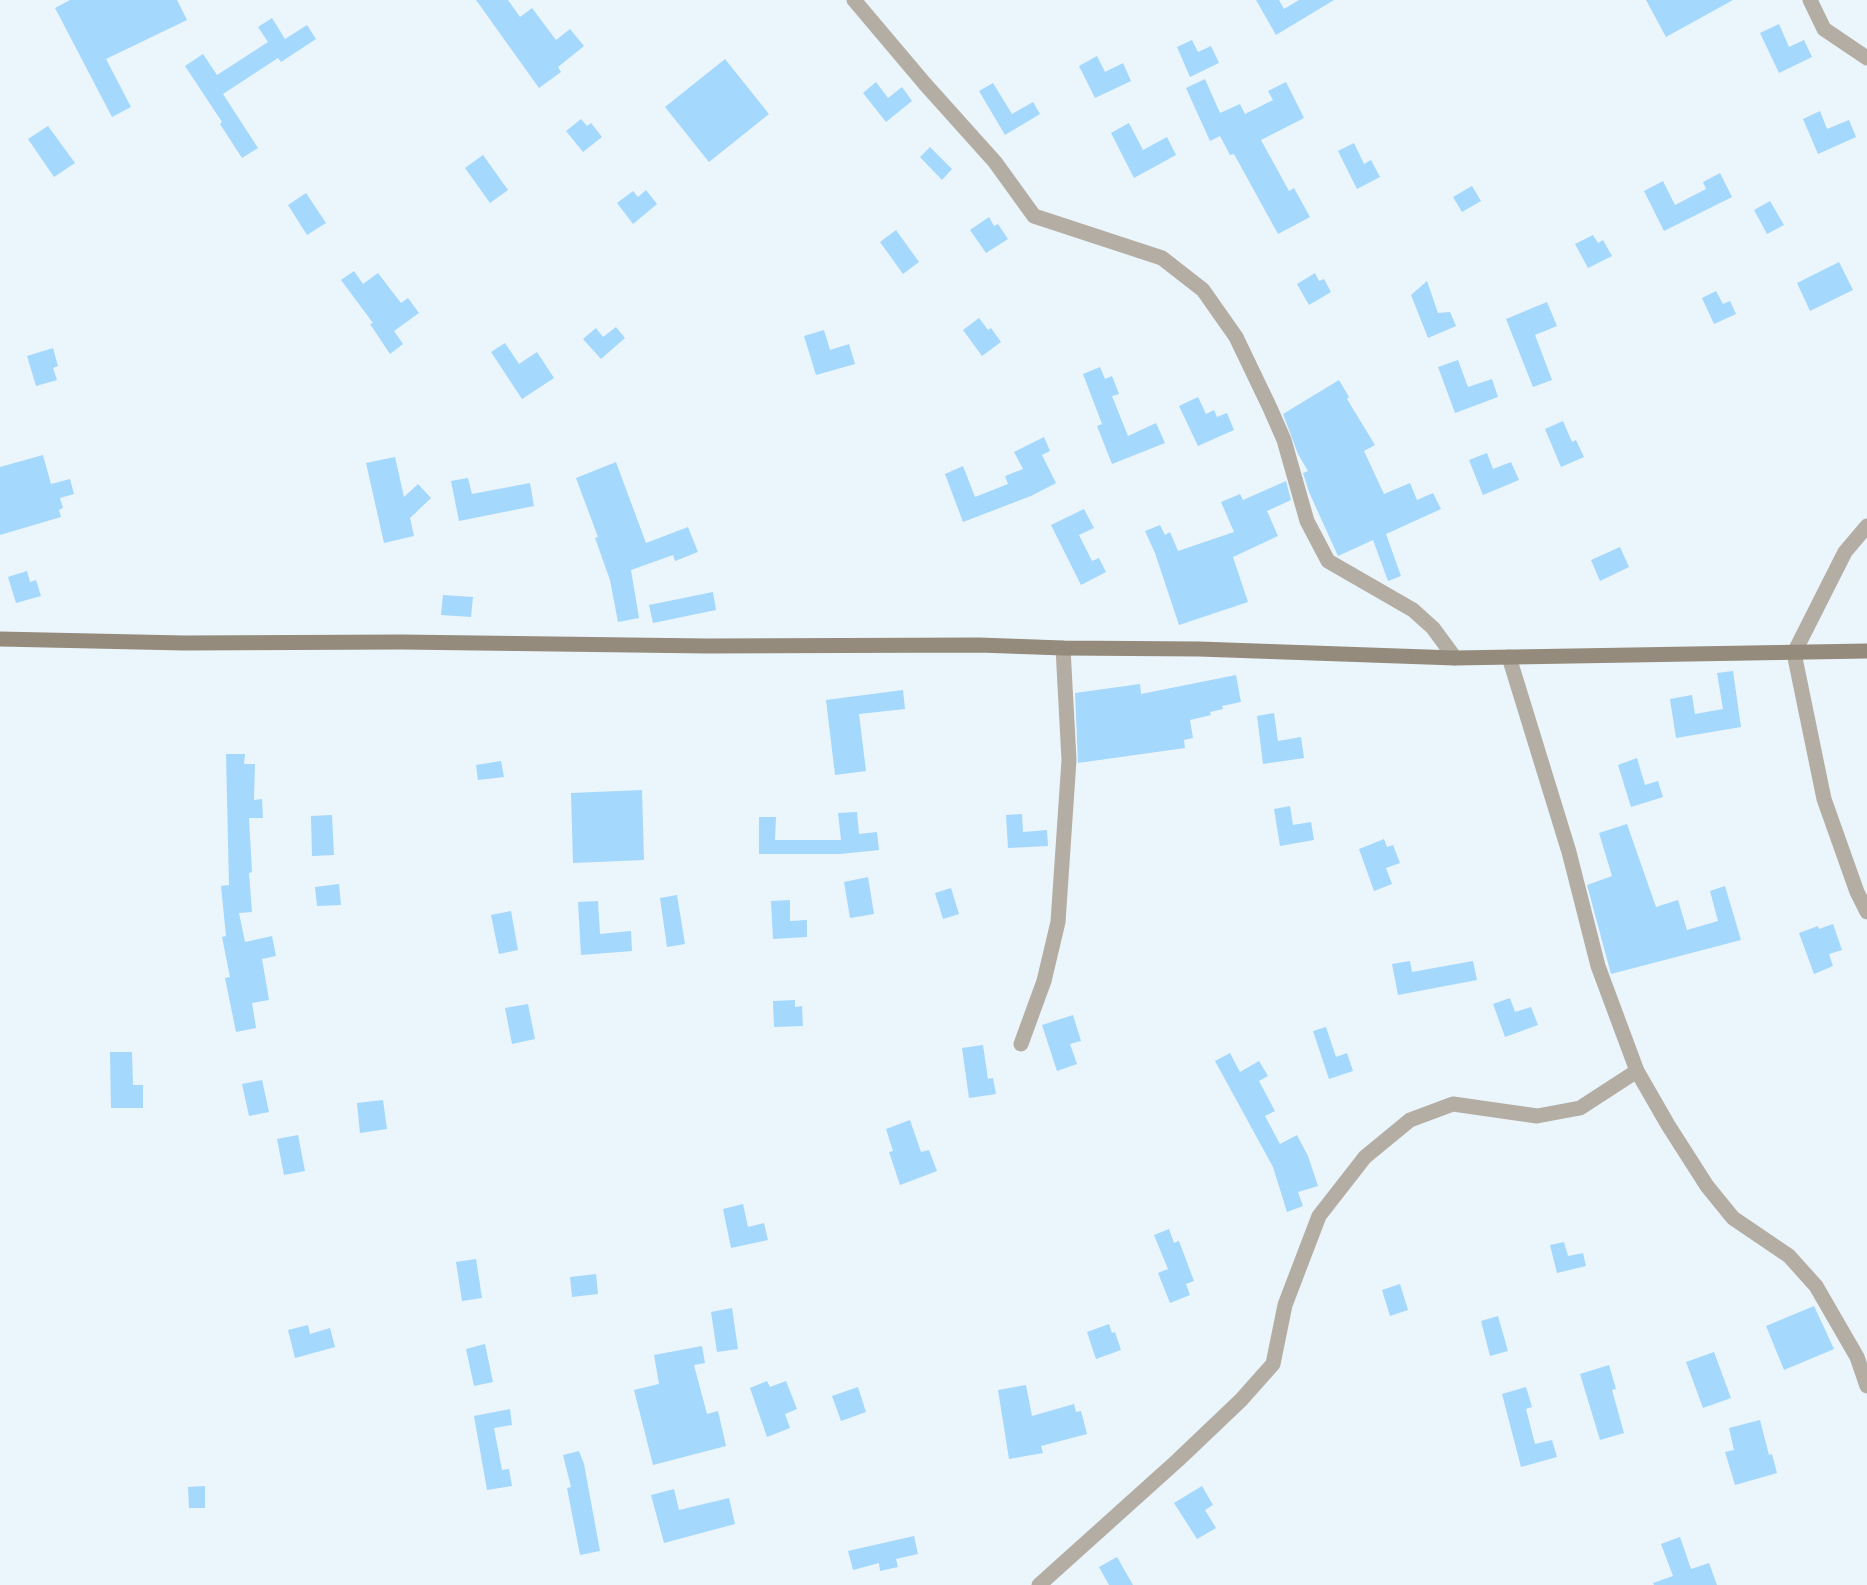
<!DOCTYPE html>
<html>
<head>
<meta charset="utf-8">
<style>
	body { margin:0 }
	canvas { display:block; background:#ebf5fc }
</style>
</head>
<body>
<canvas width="1867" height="1585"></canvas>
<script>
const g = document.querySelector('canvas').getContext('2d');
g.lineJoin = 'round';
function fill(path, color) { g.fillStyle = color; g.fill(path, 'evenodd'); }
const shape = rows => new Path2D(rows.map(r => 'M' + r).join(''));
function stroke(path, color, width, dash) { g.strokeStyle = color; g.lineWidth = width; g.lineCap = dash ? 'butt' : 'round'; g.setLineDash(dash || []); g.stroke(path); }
const building = shape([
	[70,0,177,0,187,20,106,59,131,107,112,117,55,8],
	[476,0,508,0,520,17,532,8,556,40,570,29,584,46,558,67,561,72,539,88],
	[1256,0,1279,0,1284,9,1299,0,1334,0,1276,35],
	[1646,0,1733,0,1666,37],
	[272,18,285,39,307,25,316,39,281,62,278,58,223,94,258,148,242,158,220,124,222,122,185,66,203,54,217,75,268,42,258,27],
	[1779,24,1789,47,1804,40,1812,57,1779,73,1760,33],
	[1192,40,1198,52,1211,46,1219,63,1190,77,1177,47],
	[1097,56,1105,72,1123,63,1131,81,1095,98,1079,66],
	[725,59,769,114,709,162,665,107],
	[1205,79,1220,113,1240,104,1245,114,1273,100,1268,91,1286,82,1304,118,1261,140,1289,191,1294,188,1310,217,1278,234,1234,154,1230,155,1220,136,1210,141,1186,88],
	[876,82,888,98,902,87,912,101,886,122,863,93],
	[993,83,1012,114,1033,102,1040,114,1005,135,979,91],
	[1820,111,1827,129,1849,120,1856,137,1818,154,1803,119],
	[581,119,587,126,591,123,602,137,583,152,566,131],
	[1129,123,1143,150,1167,137,1176,155,1134,178,1111,133],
	[48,126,75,163,54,177,28,139],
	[1354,143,1364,164,1371,160,1380,177,1357,189,1338,151],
	[930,147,952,169,942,180,920,157],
	[483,155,508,190,490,203,465,168],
	[1720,173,1732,197,1664,231,1644,191,1663,181,1675,205,1706,189,1703,182],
	[1472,186,1481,201,1462,212,1453,197],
	[646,190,657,204,633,224,617,203,633,191,638,197],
	[306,193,326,223,307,235,288,205],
	[1770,201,1784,225,1767,234,1754,210],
	[989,217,994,226,998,224,1008,239,986,253,970,230],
	[896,230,919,262,903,274,880,242],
	[1593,235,1598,243,1603,240,1612,256,1588,268,1575,244],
	[1839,262,1853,290,1810,311,1797,283],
	[354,271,363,284,378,273,401,303,408,298,419,313,394,331,403,344,390,354,370,324,373,323,341,280],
	[1315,273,1319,281,1324,279,1331,292,1309,305,1297,284],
	[1427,281,1438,313,1450,312,1456,326,1428,338,1411,295],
	[1716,291,1723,304,1730,301,1736,314,1714,324,1702,298],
	[1547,302,1557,326,1535,335,1552,380,1533,387,1506,319],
	[979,318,988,330,991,328,1001,342,982,356,963,330],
	[616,327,625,338,601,359,583,339,596,328,603,337],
	[824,330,830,350,849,344,855,364,816,375,804,336],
	[505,343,519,364,537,352,554,378,522,399,491,352],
	[53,348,58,366,53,368,57,380,36,386,27,356],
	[1458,360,1468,387,1492,379,1498,397,1455,413,1438,367],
	[1100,367,1105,379,1112,376,1119,394,1112,396,1128,436,1156,423,1165,443,1112,464,1097,426,1102,424,1083,374],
	[1339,380,1349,397,1347,399,1375,445,1364,451,1384,494,1410,483,1417,500,1433,493,1441,509,1386,534,1401,576,1388,581,1373,540,1338,556,1309,492,1303,473,1308,471,1298,454,1283,414],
	[1198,397,1206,414,1214,410,1217,417,1227,413,1234,430,1198,446,1179,406],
	[1563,421,1572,442,1576,440,1584,457,1561,467,1545,429],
	[1044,437,1050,451,1042,455,1056,483,1031,496,963,522,945,474,963,466,975,497,1008,484,1005,476,1023,469,1014,452],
	[1487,453,1493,469,1511,462,1519,480,1483,495,1469,460],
	[43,455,51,484,70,479,74,494,60,498,63,508,59,510,61,517,0,535,0,467],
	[395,457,404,497,418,484,431,498,410,518,414,536,384,543,366,463],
	[616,462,646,543,688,527,698,552,675,561,673,555,631,570,639,618,618,622,610,580,595,538,598,537,576,478],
	[468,478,472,494,530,483,534,506,459,521,451,481],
	[1286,481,1291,500,1267,511,1278,536,1233,557,1248,602,1179,625,1155,553,1145,531,1160,525,1165,535,1170,532,1178,551,1234,532,1221,502,1240,494,1243,500],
	[1084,509,1094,528,1079,535,1092,561,1099,558,1106,572,1081,585,1051,525],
	[1620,547,1629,567,1600,581,1591,560],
	[27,571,30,582,36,580,41,596,16,603,8,577],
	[713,592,716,610,653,623,649,605],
	[443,595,473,597,471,617,441,615],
	[1733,671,1741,727,1676,738,1670,699,1692,695,1695,714,1723,709,1717,673],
	[1236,675,1241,702,1222,706,1223,709,1210,712,1211,715,1190,720,1193,738,1184,740,1185,748,1078,763,1075,693,1140,684,1141,694],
	[903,690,905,709,859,714,866,771,835,775,826,700],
	[1274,713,1278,741,1301,737,1304,758,1263,764,1257,716],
	[226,754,245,754,244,764,255,764,254,800,262,799,263,818,249,818,252,872,249,873,252,912,239,913,245,942,272,936,276,956,262,959,269,1000,252,1003,256,1028,236,1032,225,978,230,977,222,937,226,936,221,886,229,885],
	[1637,758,1645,785,1658,781,1663,797,1631,807,1618,765],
	[501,761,504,777,478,780,476,765],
	[642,790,644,860,573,863,571,793],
	[1290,806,1293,825,1311,822,1314,840,1280,846,1274,809],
	[857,812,859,834,877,832,879,850,840,854,759,854,759,817,776,817,775,840,841,840,838,813],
	[1022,814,1023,832,1047,830,1048,846,1008,848,1006,815],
	[332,815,334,855,312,856,311,816],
	[1627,824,1656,907,1678,900,1687,930,1718,921,1710,891,1725,886,1741,940,1611,974,1587,885,1612,876,1599,833],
	[1384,839,1387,847,1393,845,1400,863,1386,868,1392,884,1374,891,1359,849],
	[868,877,874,914,850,918,844,882],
	[339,884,341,905,317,906,315,887],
	[951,888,959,914,943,919,935,893],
	[677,895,685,944,667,947,660,898],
	[790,900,790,921,807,920,807,937,773,939,771,901],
	[598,901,600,934,631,931,632,951,581,955,578,902],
	[511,911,518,950,499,954,491,915],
	[1833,924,1842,950,1829,954,1833,966,1814,974,1799,933,1818,926,1819,929],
	[1410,961,1412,972,1473,961,1477,980,1398,995,1392,964],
	[1510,998,1515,1012,1531,1007,1538,1025,1505,1037,1493,1004],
	[795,1000,795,1007,802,1006,803,1026,774,1027,773,1001],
	[528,1004,535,1039,512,1044,505,1008],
	[1073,1015,1081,1041,1070,1044,1077,1064,1057,1071,1042,1025],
	[1326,1027,1336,1057,1347,1053,1353,1071,1329,1079,1313,1031],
	[983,1045,988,1079,993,1078,996,1094,969,1098,962,1048],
	[110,1052,132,1052,133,1085,143,1085,143,1108,111,1108],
	[1230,1053,1240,1072,1259,1061,1268,1076,1259,1081,1275,1111,1265,1116,1280,1144,1297,1135,1308,1156,1318,1186,1298,1192,1303,1206,1287,1212,1273,1167,1215,1061],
	[262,1080,269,1112,249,1116,242,1084],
	[383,1100,387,1129,360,1133,357,1103],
	[910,1120,921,1152,929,1150,937,1171,900,1185,889,1152,893,1151,886,1129],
	[298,1135,305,1171,284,1175,277,1139],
	[743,1204,748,1227,764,1223,768,1240,731,1248,723,1209],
	[1169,1229,1174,1243,1179,1241,1194,1281,1186,1284,1190,1295,1170,1303,1158,1273,1168,1269,1154,1235],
	[1564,1242,1568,1256,1583,1253,1586,1266,1557,1273,1550,1245],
	[476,1259,482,1298,462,1301,456,1262],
	[596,1274,598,1294,572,1297,570,1277],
	[1400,1284,1408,1310,1390,1316,1382,1290],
	[1814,1306,1834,1349,1784,1370,1766,1326],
	[732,1308,738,1349,717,1352,711,1312],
	[1498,1316,1508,1351,1490,1356,1481,1321],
	[1109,1324,1112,1333,1115,1332,1121,1350,1096,1359,1087,1332],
	[308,1325,310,1334,330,1328,335,1347,295,1358,288,1330],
	[485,1344,493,1382,474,1386,466,1349],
	[702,1346,705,1363,694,1365,707,1414,718,1411,726,1446,653,1465,634,1390,659,1384,654,1355],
	[1714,1352,1731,1398,1703,1408,1686,1362],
	[1609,1365,1616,1389,1612,1390,1624,1433,1600,1440,1580,1374],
	[767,1381,770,1387,786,1381,797,1409,785,1414,790,1428,767,1437,750,1388],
	[1026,1385,1032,1416,1074,1404,1076,1412,1081,1411,1087,1434,1041,1446,1043,1453,1009,1459,998,1390],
	[858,1387,866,1412,841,1421,832,1396],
	[1526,1387,1532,1407,1526,1409,1535,1444,1552,1440,1557,1457,1521,1467,1502,1394],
	[510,1409,512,1425,494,1428,502,1470,509,1469,512,1486,487,1490,474,1416],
	[1760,1420,1769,1455,1772,1454,1777,1473,1735,1485,1725,1452,1734,1450,1729,1428],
	[579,1451,584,1464,600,1551,580,1555,567,1488,571,1487,563,1455],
	[205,1486,205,1508,189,1508,188,1487],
	[1202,1486,1213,1505,1205,1510,1216,1528,1197,1539,1174,1503],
	[674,1489,679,1510,729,1498,735,1524,664,1543,651,1495],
	[914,1536,918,1554,896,1559,898,1567,880,1571,879,1563,853,1570,848,1551],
	[1680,1537,1691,1569,1709,1563,1717,1585,1654,1585,1653,1583,1673,1576,1661,1544],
	[1117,1557,1133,1585,1109,1585,1099,1567]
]);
const street = shape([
	[854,0,925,84,995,162,1034,216,1162,258,1203,290,1236,337,1270,408,1284,440,1307,521,1328,561,1413,610,1433,628,1455,658],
	[1810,0,1824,29,1867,58],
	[1867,526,1845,552,1794,653,1824,799,1857,892,1867,912],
	[1509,657,1569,852,1598,966,1637,1071,1668,1125,1707,1186,1733,1218,1789,1256,1816,1286,1857,1357,1867,1386],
	[1021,1044,1044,981,1058,922,1069,760,1063,648],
	[1039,1585,1178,1460,1241,1400,1273,1364,1285,1305,1319,1216,1365,1157,1410,1120,1453,1104,1537,1116,1580,1108,1637,1071]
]);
const secondary = shape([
	[0,639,184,643,401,642,707,646,979,645,1063,648,1199,649,1455,658,1867,651]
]);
fill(building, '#a5d8fd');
stroke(street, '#b4ada4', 15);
stroke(secondary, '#958b7d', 15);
</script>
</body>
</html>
